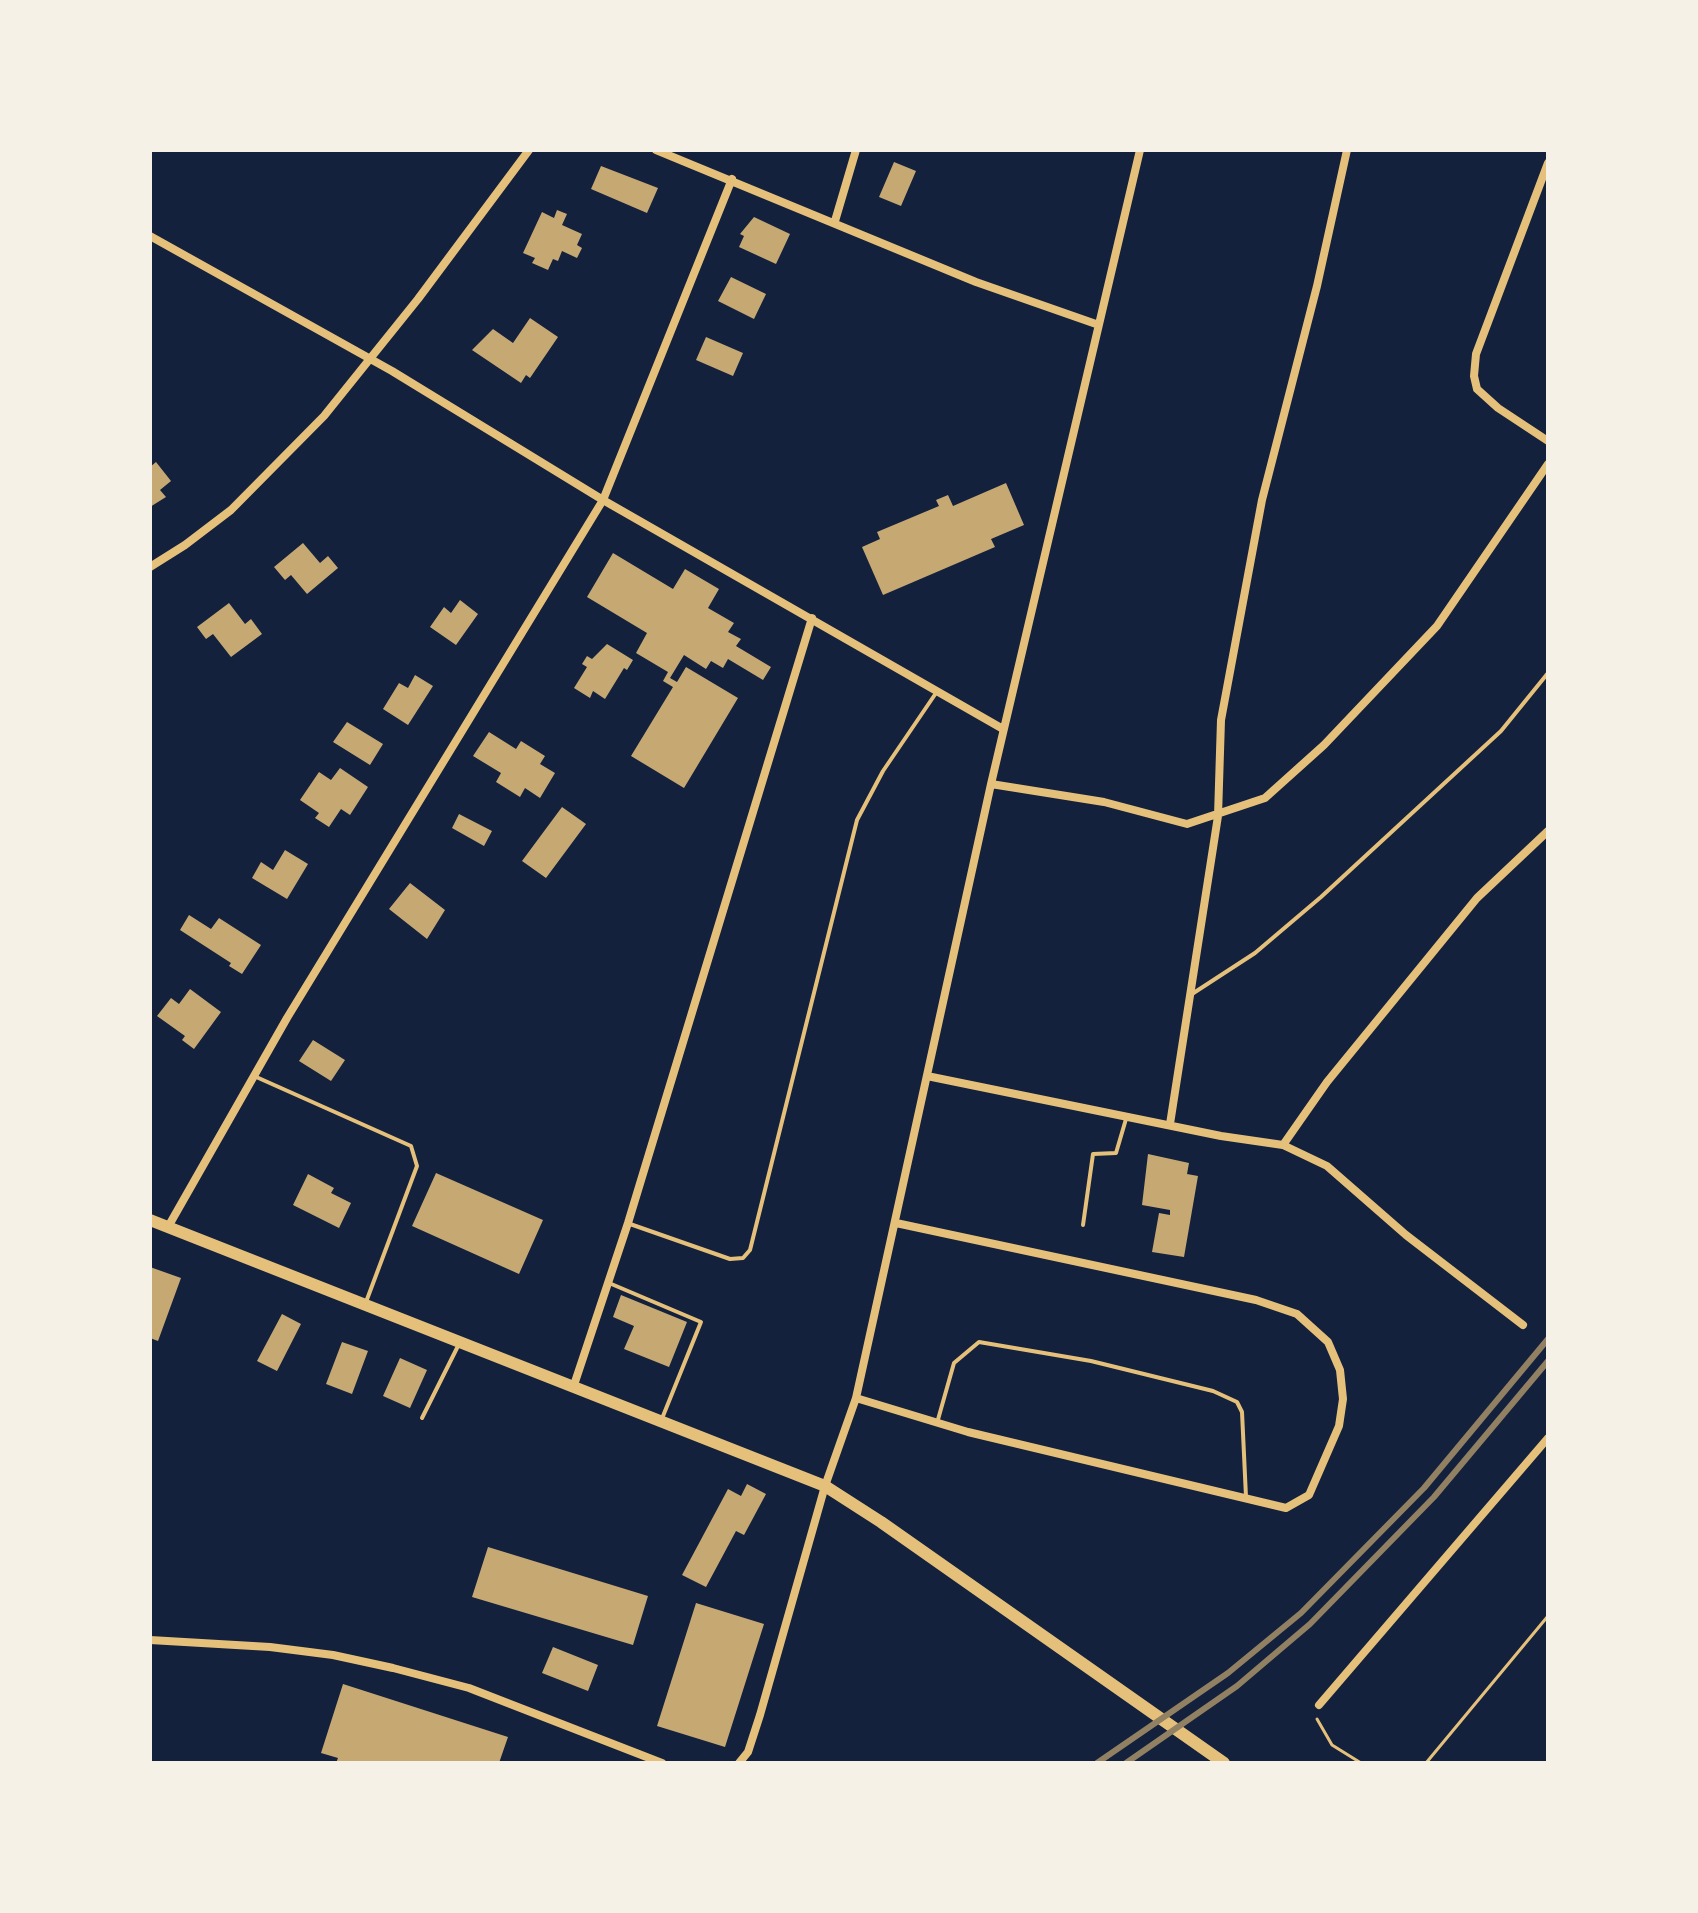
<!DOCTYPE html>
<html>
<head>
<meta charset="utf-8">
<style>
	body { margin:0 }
	#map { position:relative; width:1698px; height:1913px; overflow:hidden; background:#14213d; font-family:"Golos Text",sans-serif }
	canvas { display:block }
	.frame { position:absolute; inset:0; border:152px solid #f6f1e7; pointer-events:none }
</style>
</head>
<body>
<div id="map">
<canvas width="1698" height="1913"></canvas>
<div class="frame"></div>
</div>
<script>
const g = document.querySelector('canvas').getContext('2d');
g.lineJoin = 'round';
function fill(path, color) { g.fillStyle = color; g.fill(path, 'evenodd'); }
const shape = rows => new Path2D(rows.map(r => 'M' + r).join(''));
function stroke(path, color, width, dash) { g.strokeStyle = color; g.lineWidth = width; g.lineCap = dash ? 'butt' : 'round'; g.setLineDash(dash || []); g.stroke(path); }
const building = shape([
	[894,162,916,171,901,206,879,197],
	[601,166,658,188,647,213,591,189],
	[557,210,567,214,562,225,582,234,577,245,582,248,577,258,562,251,558,261,553,259,548,270,532,263,535,258,523,253,542,212,554,218],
	[754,217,790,234,776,264,739,247,744,236,740,234],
	[731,277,766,294,754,319,718,301],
	[530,318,558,337,530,378,526,375,521,383,472,350,493,329,513,343],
	[706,337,743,353,733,376,696,360],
	[156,462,171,481,160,490,166,497,150,507,150,467],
	[1006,483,1024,525,991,539,995,547,883,595,862,547,880,539,877,532,939,506,936,500,948,495,953,506],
	[303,543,320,563,328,556,338,568,307,594,291,575,285,580,274,567],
	[613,553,673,589,685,569,719,589,708,608,734,623,728,632,741,639,736,646,771,667,763,680,728,659,723,668,711,661,706,669,684,655,670,678,677,682,686,667,738,698,684,788,631,756,673,687,663,681,668,672,636,653,647,633,587,597],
	[460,600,478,614,456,645,430,627,444,607,451,613],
	[229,603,245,624,251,619,262,634,231,657,213,634,206,639,197,627],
	[607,644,633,660,627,670,624,668,605,699,593,691,590,698,574,688,587,667,582,664,587,656,592,659],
	[415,675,433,686,408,725,383,709,399,683,408,688],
	[347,722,383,744,370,765,333,742],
	[489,732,516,749,521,741,545,756,540,764,555,773,540,798,525,788,520,797,496,782,501,773,473,756],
	[340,768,368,787,350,815,341,809,329,827,315,818,319,813,300,800,319,772,331,780],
	[562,807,586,824,546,878,522,861],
	[459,814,492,831,484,846,452,828],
	[285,850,308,864,287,899,252,878,261,862,273,870],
	[410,883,445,910,427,939,389,909],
	[189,915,211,929,219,918,261,945,242,974,229,966,231,963,180,930],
	[190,989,221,1012,194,1049,182,1040,185,1036,157,1016,171,998,179,1004],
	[313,1040,345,1060,331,1081,299,1061],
	[1148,1154,1189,1163,1187,1174,1198,1176,1184,1257,1152,1252,1159,1213,1170,1215,1170,1210,1142,1205],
	[436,1173,543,1220,519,1274,412,1226],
	[308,1174,334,1188,331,1193,351,1203,339,1228,293,1205],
	[150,1267,181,1278,158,1341,150,1338],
	[621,1295,687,1322,669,1367,624,1349,634,1326,613,1317],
	[282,1314,301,1324,277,1371,257,1361],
	[342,1342,368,1351,352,1394,326,1384],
	[400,1358,427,1370,410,1408,383,1396],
	[747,1484,766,1494,744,1535,736,1531,706,1587,682,1575,728,1489,741,1496],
	[488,1547,648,1596,633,1645,472,1597],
	[696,1603,764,1624,725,1747,657,1726],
	[553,1647,598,1665,588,1691,542,1673],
	[343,1684,508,1737,499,1763,336,1763,338,1758,321,1753]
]);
const path = shape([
	[1317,1719,1332,1745,1361,1763],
	[1426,1763,1548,1616]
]);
const service = shape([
	[1192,994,1255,953,1321,897,1501,731,1548,673],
	[254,1076,411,1146,417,1166,366,1302],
	[630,1224,730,1259,743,1258,750,1250,857,820,883,771,936,693],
	[1083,1225,1093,1154,1116,1153,1126,1119],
	[609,1283,701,1322,661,1421],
	[422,1418,459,1344],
	[937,1423,954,1363,979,1342,1091,1361,1213,1391,1237,1402,1242,1412,1246,1497]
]);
const minor = shape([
	[656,150,976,282,1096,324],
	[1548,163,1476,354,1474,376,1477,389,1498,408,1548,441],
	[835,221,856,150],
	[150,236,392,371,603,500,1003,729],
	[150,567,185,545,231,510,324,416,418,299,529,150],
	[991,784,1104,802,1187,824,1265,798,1324,745,1437,626,1548,464],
	[927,1076,1221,1136,1283,1145,1327,1166,1406,1235,1523,1325],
	[1170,1124,1218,816,1221,720,1262,500,1317,286,1347,150],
	[1283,1145,1327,1082,1477,898,1548,831],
	[168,1227,287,1018,603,500,732,179],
	[574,1385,628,1223,812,618],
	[856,1398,968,1432,1286,1508,1309,1495,1339,1426,1343,1399,1340,1370,1328,1342,1297,1314,1256,1300,896,1223],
	[150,1640,270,1647,333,1655,393,1668,469,1688,662,1763],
	[1319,1705,1548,1438],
	[739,1763,748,1752,760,1715,825,1486,856,1398,991,784,1140,150]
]);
const secondary = shape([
	[150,1220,825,1486,881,1522,1224,1763]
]);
const rail = shape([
	[1097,1763,1228,1673,1301,1613,1424,1488,1548,1339],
	[1126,1763,1237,1686,1310,1624,1434,1497,1548,1361]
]);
fill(building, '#c6a872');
stroke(path, '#e5c07b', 3);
stroke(service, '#e5c07b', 4);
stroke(minor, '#e5c07b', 8);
stroke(secondary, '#e5c07b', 12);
stroke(rail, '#918062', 6);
</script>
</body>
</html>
